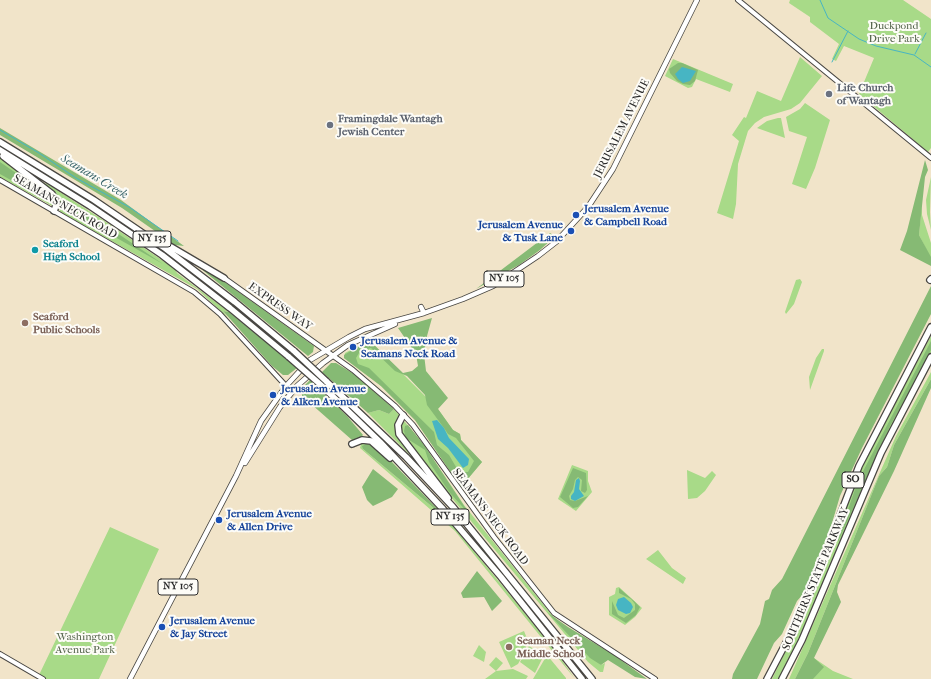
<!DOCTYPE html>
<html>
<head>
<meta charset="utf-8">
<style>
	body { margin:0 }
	canvas { display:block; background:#f1e4c9 }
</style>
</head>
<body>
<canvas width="931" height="679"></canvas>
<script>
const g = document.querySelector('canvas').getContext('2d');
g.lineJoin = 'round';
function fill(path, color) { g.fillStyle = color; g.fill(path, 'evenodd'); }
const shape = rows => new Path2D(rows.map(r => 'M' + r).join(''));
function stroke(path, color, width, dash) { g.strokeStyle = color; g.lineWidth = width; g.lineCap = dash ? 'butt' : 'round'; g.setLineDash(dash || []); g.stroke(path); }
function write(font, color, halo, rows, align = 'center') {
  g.font = font + ' "IM FELL French Canon",serif'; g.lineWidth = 4; g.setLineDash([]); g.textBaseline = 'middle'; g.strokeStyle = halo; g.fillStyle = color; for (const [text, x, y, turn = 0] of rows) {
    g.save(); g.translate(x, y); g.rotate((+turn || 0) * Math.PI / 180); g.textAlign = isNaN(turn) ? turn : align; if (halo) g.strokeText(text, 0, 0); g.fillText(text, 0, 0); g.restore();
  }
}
const green = shape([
	[790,0,903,0,931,19,931,148,928,152,859,94,874,58,844,46,836,61,832,59,839,44,810,22,810,17,789,3],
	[800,57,822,76,800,103,791,109,764,117,755,123,748,131,738,164,736,204,733,219,717,213,739,141,732,135,744,117,746,118,757,91,781,101],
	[673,59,733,84,730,92,696,79,692,87,688,88,665,76],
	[805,103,830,120,815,168,806,189,792,184,807,137,789,131,786,117,800,109],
	[778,118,781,118,785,138,757,128,767,121],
	[0,158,53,197,56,201,54,207,0,177],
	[931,177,930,212,931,230,927,214,926,200],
	[36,179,49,185,100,218,175,269,177,273,229,312,223,311,228,318,197,289,60,212,57,196],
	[922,202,922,215,931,243,931,259,919,235],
	[800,279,802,282,794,304,786,314,785,312,796,280],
	[931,336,931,354,876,458,795,648,780,679,772,679,807,608,834,541,853,488,868,455],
	[369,340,438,409,453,430,460,434,461,440,482,462,461,487,415,420,381,386,344,358,345,353],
	[822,349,824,349,824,351,810,390,809,377,816,358],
	[931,372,931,379,894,445,887,467,879,476,808,653,795,679,789,679,896,436],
	[394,409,400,416,396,426,416,461,368,413,379,410,389,414],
	[403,421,405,422,424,445,464,505,551,614,601,665,605,663,603,672,600,672,588,662,446,491,401,434,400,425],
	[367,442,378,448,392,462,371,445,363,449,448,520,506,590,559,656,575,679,455,531,360,448,361,444],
	[572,465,588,471,588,481,592,492,576,511,558,499],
	[687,470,705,478,712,471,716,475,705,491,697,498,688,499],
	[110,527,159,549,99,679,45,679,39,675],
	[658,550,672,568,686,578,683,584,646,559],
	[619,587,642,608,635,617,625,625,609,615,609,597,615,594,616,588],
	[524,631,528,641,524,653,518,664,511,668,499,642],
	[479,645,486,652,484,662,473,656],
	[529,646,542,654,542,659,535,673,520,662],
	[547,655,566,678,566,679,533,679],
	[496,657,503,663,496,671,513,669,528,676,526,679,485,679,496,671,489,665],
	[814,658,833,671,853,679,803,679]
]);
const forest = shape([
	[678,63,682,63,698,70,695,81,690,85,683,84,677,81,670,73,669,69],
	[0,128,121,200,184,246,175,245,122,208,0,135],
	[925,160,928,170,925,177,919,235,931,257,931,266,900,250,907,231],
	[0,162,42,191,50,198,48,201,0,174],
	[68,202,114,231,163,264,65,209],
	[550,233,553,235,552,239,540,250,519,265,476,289],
	[201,265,314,346,313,352,308,356,211,277,199,267],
	[931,286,931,314,862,448,840,496,830,530,805,592,797,601,782,634,774,643,757,679,732,679,733,674,760,624,765,601,769,599,772,590,782,579],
	[223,311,229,312,297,368,288,375,283,375,272,366],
	[432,318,427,336,424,354,426,371,448,398,438,409,453,430,460,434,461,440,482,462,461,487,415,420,381,386,344,358,344,355,369,340,403,373,412,371,418,366,416,354,398,328],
	[371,348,395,371,407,376,425,395,427,405,444,428,448,434,456,438,474,461,468,472,459,472,449,455,437,445,434,432,369,368,358,364,356,358,359,353,367,349],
	[931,341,931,350,920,373,891,424,838,542,838,538,858,481],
	[331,363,336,363,354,374,394,409,389,414,379,410,368,413,322,372],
	[931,379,931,388,894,471,838,585,837,592,841,602,814,658,824,667,813,679,795,679,808,653,879,476,887,467,894,445],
	[310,380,347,416,363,435,359,439,352,440,302,396,302,388],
	[408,425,424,445,470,515,450,493,429,462,425,450,406,438,404,431,405,426],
	[366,444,371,445,392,462,448,520,363,449,362,446],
	[573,468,586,473,587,490,585,493,581,491,582,480,578,477,575,480,573,489,569,496,570,500,575,501,588,496,578,507,573,508,560,497],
	[373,469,398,489,392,497,373,506,367,500,362,487],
	[477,571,502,601,492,611,484,597,463,598,461,593],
	[619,588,634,601,640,607,636,615,626,623,612,614,612,601,618,615,624,618,635,610,635,604,631,599,619,593],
	[548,613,568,627,614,655,647,679,635,677,608,660,601,665,590,658]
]);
const water = shape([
	[682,67,696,71,690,81,683,83,678,79,675,74],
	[437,420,444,428,449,438,469,459,468,465,463,468,448,448,438,439,432,421],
	[579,478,580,481,579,489,584,496,575,501,571,499,571,496,574,492,576,480],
	[624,597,631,603,633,607,630,613,626,614,618,610,616,605,618,599]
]);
const stream = shape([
	[820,0,828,18,859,39,876,46,914,55,931,67],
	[915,54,926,33],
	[832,62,848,31],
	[0,130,39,153,76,178,129,207,178,241]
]);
const secondary = shape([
	[738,0,931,158],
	[0,180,194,292,220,314,286,386],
	[224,278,353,370,395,406,413,425,494,537,554,613,655,679],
	[0,654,43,679]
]);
const primary = shape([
	[421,307,424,313],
	[245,463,280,407,297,386,323,363,348,345,395,324],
	[130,679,236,476,261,421,286,386,310,360,349,337,365,329,424,313,463,299,493,286,538,256,556,242,588,207,613,169,697,0]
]);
const highway = shape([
	[0,142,94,200,166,249,235,302,294,351],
	[0,150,90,206,162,255,230,308,289,357],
	[3,156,52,194,57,203,54,211],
	[156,238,224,278],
	[930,280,931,279],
	[326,381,406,457,453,507,592,679],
	[321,385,380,442,443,509,501,577,582,679],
	[403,415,398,425,399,434,448,498],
	[352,444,362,440,371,441,390,458],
	[767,679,799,618,812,588,859,466,931,327],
	[782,679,802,640,881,453,931,357]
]);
const highwayBridge = shape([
	[294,351,326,381],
	[289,357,321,385]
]);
const markers = [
	[829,94,4,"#6b7280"],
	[330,125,4,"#6b7280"],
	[576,215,4,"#1a4fb4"],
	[571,231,4,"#1a4fb4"],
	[35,250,4,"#0f9aa8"],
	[25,323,4,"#8d6e63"],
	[353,347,4,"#1a4fb4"],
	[273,395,4,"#1a4fb4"],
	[219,520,4,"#1a4fb4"],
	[162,627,4,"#1a4fb4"],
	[509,647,4,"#8d6e63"]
];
const shields = [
	[152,239,38],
	[504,279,40],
	[853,480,22],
	[450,517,38],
	[178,587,40]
];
const shieldNames = [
	["NY 135",152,239],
	["NY 105",504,279],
	["SO",853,480],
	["NY 135",450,517],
	["NY 105",178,587]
];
const parkNames = [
	["Duckpond",894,26],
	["Drive Park",894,39],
	["Washington",85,637],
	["Avenue Park",85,650]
];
const worshipNames = [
	["Life Church",837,88],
	["of Wantagh",837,101],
	["Framingdale Wantagh",338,119],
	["Jewish Center",338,132]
];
const streetNames = [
	["JERUSALEM AVENUE",622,129,-63],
	["SEAMANS NECK ROAD",65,207,30],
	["EXPRESS WAY",280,307,35],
	["SEAMANS NECK ROAD",490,517,53],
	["SOUTHERN STATE PARKWAY",816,579,-67]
];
const transitNames = [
	["Jerusalem Avenue",584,209],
	["& Campbell Road",584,222],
	["Jerusalem Avenue",563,225,"right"],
	["& Tusk Lane",563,238,"right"],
	["Jerusalem Avenue &",361,341],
	["Seamans Neck Road",361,354],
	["Jerusalem Avenue",281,389],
	["& Alken Avenue",281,402],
	["Jerusalem Avenue",227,514],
	["& Allen Drive",227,527],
	["Jerusalem Avenue",170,621],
	["& Jay Street",170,634]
];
const cultureNames = [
	["Seaford",43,244],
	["High School",43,257]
];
const educationNames = [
	["Seaford",33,317],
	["Public Schools",33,330],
	["Seaman Neck",517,641],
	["Middle School",517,654]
];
const waterNames = [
	["Seamans Creek",94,177,31]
];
fill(green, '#a8da88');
fill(forest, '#86ba74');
fill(water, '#47b5c3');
stroke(stream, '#47b5c3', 1);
stroke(secondary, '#494743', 6);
stroke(primary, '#494743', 6);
stroke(highway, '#494743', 8);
stroke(secondary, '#fff', 4);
stroke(primary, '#fff', 4.5);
stroke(highway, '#fff', 5.5);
stroke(highwayBridge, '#494743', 8, []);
stroke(highwayBridge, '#fff', 5.5);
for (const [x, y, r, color] of markers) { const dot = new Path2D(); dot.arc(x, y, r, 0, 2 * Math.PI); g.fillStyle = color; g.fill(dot); stroke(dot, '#fdfcf7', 1.5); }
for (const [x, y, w] of shields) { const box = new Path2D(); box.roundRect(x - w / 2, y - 8, w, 16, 3); g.fillStyle = '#fdfcf7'; g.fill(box); stroke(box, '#2b2b2b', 1); }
write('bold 10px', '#2b2b2b', null, shieldNames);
write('11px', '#506047', '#fdfcf7', parkNames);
write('bold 11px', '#5b616d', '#fdfcf7', worshipNames, 'left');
write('11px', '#2b2b2b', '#fdfcf7', streetNames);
write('bold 11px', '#164399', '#fdfcf7', transitNames, 'left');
write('bold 11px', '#0d838f', '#fdfcf7', cultureNames, 'left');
write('bold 11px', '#785e54', '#fdfcf7', educationNames, 'left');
write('italic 12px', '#366268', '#fdfcf7', waterNames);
</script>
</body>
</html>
